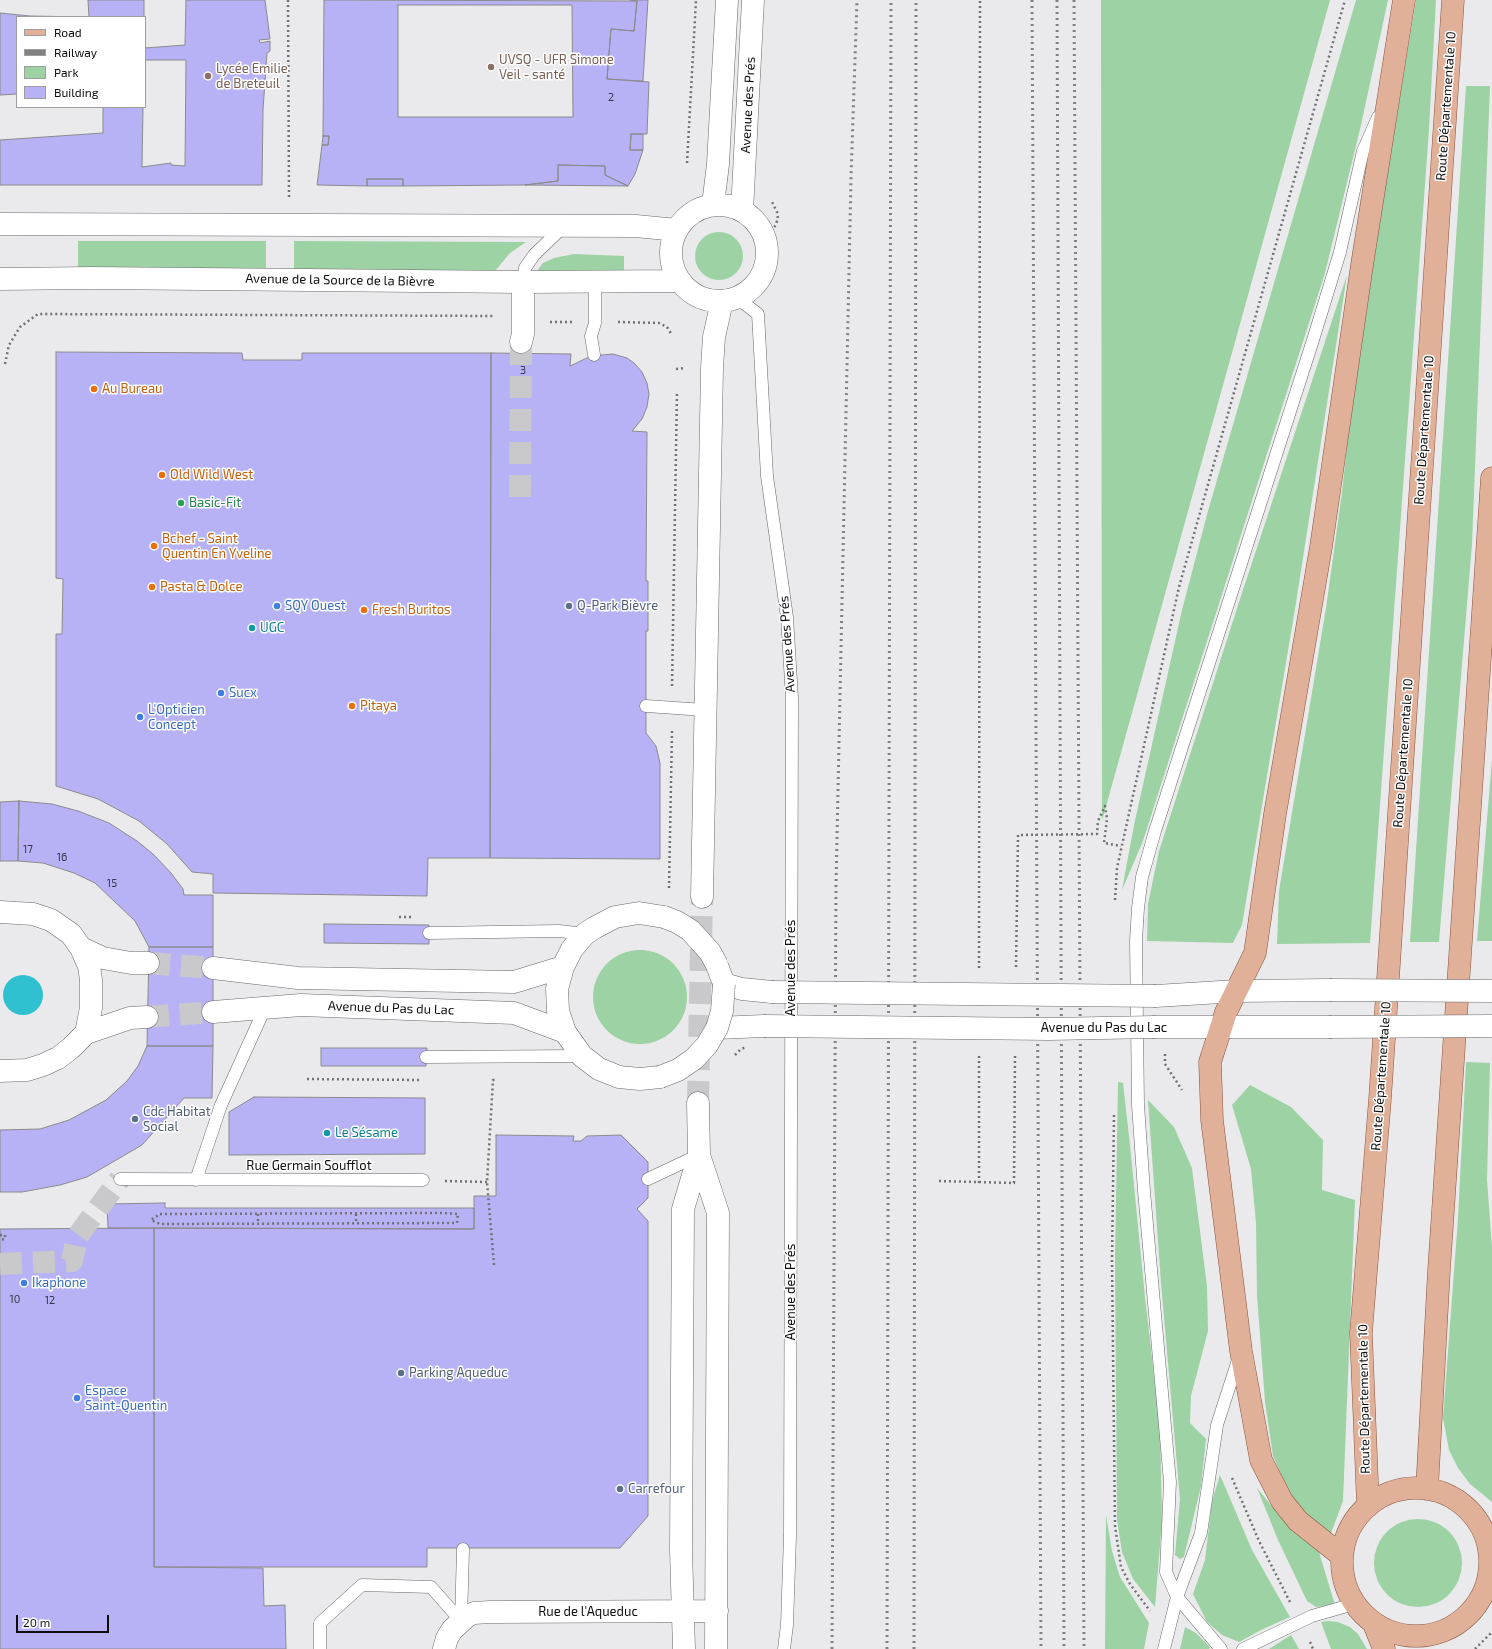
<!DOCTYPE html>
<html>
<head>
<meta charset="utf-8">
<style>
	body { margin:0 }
	#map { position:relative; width:1492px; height:1649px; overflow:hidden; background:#eaeaec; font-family:"Exo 2",sans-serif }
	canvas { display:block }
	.legend { position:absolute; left:16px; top:16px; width:130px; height:92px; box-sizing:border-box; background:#fff; border:1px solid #9e9e9f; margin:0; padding:5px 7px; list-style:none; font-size:12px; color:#0d0d0e }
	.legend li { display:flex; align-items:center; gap:8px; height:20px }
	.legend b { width:20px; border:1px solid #9e9e9f }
	.scale { position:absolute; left:16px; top:1615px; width:93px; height:18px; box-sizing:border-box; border:2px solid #0d0d0e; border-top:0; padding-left:5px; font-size:12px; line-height:14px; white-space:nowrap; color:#0d0d0e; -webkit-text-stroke:3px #fff; paint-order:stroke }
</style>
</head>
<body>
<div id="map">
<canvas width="1492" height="1649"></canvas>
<ul class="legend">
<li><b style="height:5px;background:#e0b099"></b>Road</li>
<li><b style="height:5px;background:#818182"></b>Railway</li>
<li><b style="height:11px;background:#9dd2a4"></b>Park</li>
<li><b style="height:11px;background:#b7b2f5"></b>Building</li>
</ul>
<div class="scale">20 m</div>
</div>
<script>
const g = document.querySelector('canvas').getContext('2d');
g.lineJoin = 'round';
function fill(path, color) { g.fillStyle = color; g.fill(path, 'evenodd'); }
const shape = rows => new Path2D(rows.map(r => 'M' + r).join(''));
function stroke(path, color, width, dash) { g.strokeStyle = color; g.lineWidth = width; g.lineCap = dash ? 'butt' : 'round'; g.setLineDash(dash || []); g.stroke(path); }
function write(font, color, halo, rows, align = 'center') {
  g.font = font + ' "Exo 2",sans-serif'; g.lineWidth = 3; g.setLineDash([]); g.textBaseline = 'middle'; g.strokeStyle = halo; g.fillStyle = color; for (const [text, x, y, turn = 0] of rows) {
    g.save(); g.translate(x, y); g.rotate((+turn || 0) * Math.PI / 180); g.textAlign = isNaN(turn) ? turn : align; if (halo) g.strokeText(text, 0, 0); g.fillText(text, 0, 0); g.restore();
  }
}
const green = shape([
	[1101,0,1330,0,1102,821],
	[1356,0,1388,0,1361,125,1325,273,1143,841,1122,890,1134,825,1182,610,1208,511],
	[1416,0,1436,0,1429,129,1370,943,1277,944,1279,891,1326,608,1342,492,1356,364],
	[1466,86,1490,86,1472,544,1439,942,1410,942],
	'695 256a24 24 0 1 1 48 0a24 24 0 1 1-48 0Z',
	[78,241,266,241,266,269,78,270],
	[294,241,526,242,510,253,495,271,294,270],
	[574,254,624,256,624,272,537,271,543,263,554,258],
	[1347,275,1295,609,1242,925,1233,943,1147,941,1148,904,1159,851,1241,596],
	[1492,759,1492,941,1477,941],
	'593 997a47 47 0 1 1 94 0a47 47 0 1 1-94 0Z',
	[1466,1062,1490,1063,1487,1180,1492,1247,1492,1502,1470,1484,1458,1468,1449,1450,1443,1418,1458,1218],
	[1118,1082,1123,1083,1130,1145,1145,1297,1160,1428,1162,1521,1155,1607,1133,1579,1122,1552,1117,1520,1115,1259],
	[1250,1085,1291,1107,1323,1140,1322,1190,1355,1200,1343,1501,1330,1536,1310,1521,1289,1492,1273,1456,1265,1402,1257,1295,1256,1223,1251,1169,1232,1105],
	[1148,1100,1174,1127,1192,1168,1207,1286,1208,1331,1191,1396,1190,1423,1206,1439,1201,1486,1184,1557,1180,1559,1175,1555,1180,1499,1161,1283],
	[1220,1475,1252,1550,1290,1617,1261,1630,1239,1642,1222,1635,1207,1622,1193,1594,1205,1560,1212,1501],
	[1257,1488,1292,1531,1319,1552,1335,1605,1316,1607,1307,1601,1278,1540],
	[1106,1515,1112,1551,1120,1577,1149,1623,1144,1649,1105,1649],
	'1374 1563a44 44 0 1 1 88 0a44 44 0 1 1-88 0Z',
	[1328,1621,1338,1622,1350,1627,1358,1634,1367,1649,1331,1649,1321,1622],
	[1185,1627,1196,1633,1210,1647,1209,1649,1180,1649],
	[1291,1635,1299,1649,1269,1649]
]);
const water = shape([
	'3 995a20 20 0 1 1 40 0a20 20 0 1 1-40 0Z'
]);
const building = shape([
	[88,0,144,0,144,17,17,17,17,94,0,95,0,13,30,16,89,17,88,0],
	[186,0,265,0,270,39,259,40,260,43,270,41,270,51,267,53,263,110,262,185,0,185,0,140,103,133,103,107,143,107,142,167,171,163,171,165,185,166,186,60,145,60,145,48,185,45,186,0],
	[324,0,637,1,634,31,611,29,607,79,649,82,647,134,631,134,630,150,643,150,635,174,628,186,605,175,605,166,558,165,558,181,525,185,403,186,403,179,367,179,367,186,317,185,322,145,328,145,329,136,323,136,324,0],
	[398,5,572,5,573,117,398,117,398,5],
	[630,0,648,0,643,81,607,79,611,29,634,31,637,1,630,0],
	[631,134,643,134,643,150,630,150,631,134],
	[323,136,329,136,328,145,322,145,323,136],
	[558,165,605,166,605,175,628,186,525,185,558,181,558,165],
	[367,179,403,179,403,186,367,186,367,179],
	[56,352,242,353,243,360,302,360,302,353,491,353,490,858,428,858,427,896,213,893,213,874,192,872,167,844,139,821,98,799,56,786,56,634,62,634,63,579,56,578,56,352],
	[491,353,571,354,570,366,591,356,613,354,627,358,634,363,642,372,647,383,649,394,647,407,642,419,632,431,647,432,646,581,648,581,648,631,646,631,646,733,656,746,660,763,660,859,490,858,491,353],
	[19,801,52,804,78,811,109,823,137,841,153,854,171,873,183,889,184,895,213,895,213,947,149,947,135,921,95,883,74,873,43,863,18,861,19,801],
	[19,801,18,861,0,861,0,802,19,801],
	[324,924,429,925,429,944,324,943,324,924],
	[149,947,213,947,213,1046,147,1046,149,947],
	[147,1046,213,1046,212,1098,184,1098,142,1145,87,1177,60,1185,22,1192,0,1192,0,1130,40,1129,69,1120,106,1100,127,1081,138,1066,147,1046],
	[321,1048,427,1048,426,1066,321,1066,321,1048],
	[254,1097,425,1098,425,1154,229,1155,229,1112,254,1097],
	[496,1135,574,1136,573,1141,581,1141,587,1136,621,1135,648,1162,648,1198,637,1209,648,1221,648,1516,620,1548,427,1548,427,1567,154,1567,154,1228,474,1229,474,1196,496,1196,496,1135],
	[165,1203,165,1208,474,1208,474,1229,108,1228,107,1204,165,1203],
	[154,1228,154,1567,263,1568,264,1606,285,1605,286,1649,0,1649,0,1229,154,1228]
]);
const streetTunnel = shape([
	[520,497,521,342],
	[698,1103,702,897],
	[0,1264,72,1261,77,1237,120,1179]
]);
const secondaryTunnel = shape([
	[148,963,213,968],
	[147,1017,213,1012]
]);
const path = shape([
	[288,0,289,198],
	[687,163,696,0],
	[765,239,775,226,778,219,777,212,771,200],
	[550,322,573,322],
	[618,322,659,323,667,327,672,335],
	[5,364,9,345,20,327,38,314,495,316],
	[676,369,685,368],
	[672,686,677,392],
	[669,888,672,731],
	[1115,900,1117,868,1179,587,1345,0],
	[399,917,413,917],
	[1016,967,1018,835,1097,834,1098,821,1105,806,1107,819,1104,843,1121,846],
	[979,968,980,0],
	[1165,1054,1165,1064,1182,1090],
	[307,1079,420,1080],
	[1114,1115,1112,1261,1115,1526,1121,1567,1130,1584,1150,1611],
	[445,1181,487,1182],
	[939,1181,1014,1183,1015,1056],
	[979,1183,979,1055],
	[160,1214,443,1213,458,1214,457,1223,160,1224,151,1220,160,1214],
	[258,1214,258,1224],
	[356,1214,356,1224],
	[0,1235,5,1235,5,1239,0,1240],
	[494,1265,487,1182,493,1080,495,1080],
	[1232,1478,1259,1541,1290,1602],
	[1310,1642,1313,1649],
	[1475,1649,1492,1632]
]);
const lane = shape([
	[523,282,525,268,534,255,564,226],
	[737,298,758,314,767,476,787,617,792,698,790,1536,787,1625,784,1649],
	[594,355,591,336,595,323,595,282],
	[646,706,705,710],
	[429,933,559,931,585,934],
	[426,1057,582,1056],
	[120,1179,423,1180],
	[648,1179,699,1155],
	[196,1180,221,1105,265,1008],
	[461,1621,463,1549],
	[320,1649,320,1623,362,1585,431,1587,461,1621],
	[1164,1649,1177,1597,1201,1533,1217,1425,1239,1357],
	[1221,1649,1177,1597,1166,1572,1170,1482,1144,1191,1138,1105,1136,941,1138,908,1142,877,1155,831,1313,340,1340,252,1363,151,1378,117],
	[1243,1649,1312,1616,1354,1604]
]);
const street = shape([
	[521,342,523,334,523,282],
	[702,897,712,368,714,337,722,301],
	[698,1103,699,1155,718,1213,716,1649],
	[444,1649,447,1638,452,1630,467,1616,474,1613,490,1612,717,1611],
	[684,1649,681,1550,683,1209,699,1155]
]);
const secondary = shape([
	[713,205,718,164,727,0],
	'671 253a48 48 0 1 1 96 0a48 48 0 1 1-96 0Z',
	[742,211,753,0],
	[0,224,636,226,677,230],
	[0,279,92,278,523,282,680,281],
	[0,912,33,914,51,920,71,934,81,948,89,966,91,980,91,1008,86,1033,71,1048,58,1058,43,1065,27,1070,0,1071],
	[81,948,103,958,131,963,148,963],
	[213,968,298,978,514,982,563,967],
	[718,968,724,984,742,989,772,992],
	[1156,996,1237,991,1330,990],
	[213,1012,301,1005,514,1013,565,1032],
	[1155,1027,1329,1027],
	[717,1028,764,1026],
	[86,1033,130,1018,147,1017],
	[660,1077,640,1079,619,1077,599,1069,582,1056,565,1032,558,1011,557,989,563,967,572,949,585,934,594,928,615,917,639,913,664,917]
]);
const primary = shape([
	'1342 1562a74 74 0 1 1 148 0a74 74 0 1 1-148 0Z',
	[1427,1489,1439,1270,1492,478],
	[1368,1506,1361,1333,1380,1099,1453,0],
	[1342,1556,1298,1521,1282,1501,1261,1460,1241,1351,1212,1120,1210,1062,1226,1012,1255,953,1275,814,1321,547,1362,265,1404,0],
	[1374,1624,1384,1649]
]);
const rail = shape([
	[1032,0,1041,1649],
	[1057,0,1064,1649],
	[1074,0,1084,1649],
	[832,1649,836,885,851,177,857,0],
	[887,1649,891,0],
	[914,1649,916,0]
]);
const pathBridge = shape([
	[735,1055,741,1049,747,1047]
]);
const secondaryBridge = shape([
	[664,917,677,922,690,930,710,952,717,965],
	[1330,990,1492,991],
	[772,992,1156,996],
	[764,1026,1049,1029,1155,1027],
	[1329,1027,1492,1026],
	[660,1077,678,1070,694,1059,707,1045,717,1028,722,1011,724,984]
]);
const markers = [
	[491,67,4,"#8d6e63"],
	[208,76,4,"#8d6e63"],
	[94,389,4,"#e8710a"],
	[162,475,4,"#e8710a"],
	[181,503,4,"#2e9e5b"],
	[154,546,4,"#e8710a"],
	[152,587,4,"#e8710a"],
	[277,606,4,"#3f7fe0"],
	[569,606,4,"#5c6f8a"],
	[364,610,4,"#e8710a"],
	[252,628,4,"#0f9aa8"],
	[221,693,4,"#3f7fe0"],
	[352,706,4,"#e8710a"],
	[140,717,4,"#3f7fe0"],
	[135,1119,4,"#5c6f8a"],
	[327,1133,4,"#0f9aa8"],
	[24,1283,4,"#3f7fe0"],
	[401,1373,4,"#5c6f8a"],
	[77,1398,4,"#3f7fe0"],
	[620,1489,4,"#5c6f8a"]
];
const numberNames = [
	["2",611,97],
	["3",523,370],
	["17",28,849],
	["16",62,857],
	["15",112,883],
	["10",15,1299],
	["12",50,1300]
];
const educationNames = [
	["UVSQ - UFR Simone",499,60],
	["Veil - santé",499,75],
	["Lycée Emilie",216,69],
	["de Breteuil",216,84]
];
const streetNames = [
	["Avenue des Prés",748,105,-87],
	["Route Départementale 10",1446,106,-86],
	["Avenue de la Source de la Bièvre",340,280,1],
	["Route Départementale 10",1424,430,-86],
	["Avenue des Prés",787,644,-94],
	["Route Départementale 10",1403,753,-86],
	["Avenue des Prés",791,968,-90],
	["Avenue du Pas du Lac",391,1008,2],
	["Avenue du Pas du Lac",1104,1028],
	["Route Départementale 10",1381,1076,-86],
	["Rue Germain Soufflot",309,1166],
	["Avenue des Prés",791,1292,-90],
	["Route Départementale 10",1364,1399,-91],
	["Rue de l'Aqueduc",588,1612]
];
const foodNames = [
	["Au Bureau",102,389],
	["Old Wild West",170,475],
	["Bchef - Saint",162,539],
	["Quentin En Yveline",162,554],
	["Pasta & Dolce",160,587],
	["Fresh Buritos",372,610],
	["Pitaya",360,706]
];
const leisureNames = [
	["Basic-Fit",189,503]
];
const shopNames = [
	["SQY Ouest",285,606],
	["Sucx",229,693],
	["L'Opticien",148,710],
	["Concept",148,725],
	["Ikaphone",32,1283],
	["Espace",85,1391],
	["Saint-Quentin",85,1406]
];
const serviceNames = [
	["Q-Park Bièvre",577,606],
	["Cdc Habitat",143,1112],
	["Social",143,1127],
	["Parking Aqueduc",409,1373],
	["Carrefour",628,1489]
];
const cultureNames = [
	["UGC",260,628],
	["Le Sésame",335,1133]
];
fill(green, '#9dd2a4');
fill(water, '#30c1d0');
fill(building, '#b7b2f5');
stroke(building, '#8a8a8c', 1);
stroke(streetTunnel, '#c9c9cb', 22, [22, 11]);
stroke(secondaryTunnel, '#c9c9cb', 22, [22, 11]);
stroke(lane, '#68686b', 13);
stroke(street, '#68686b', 23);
stroke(secondary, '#68686b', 23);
stroke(primary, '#88543c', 23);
stroke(path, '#717173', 2.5, [2, 3]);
stroke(lane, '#fff', 12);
stroke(street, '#fff', 22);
stroke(secondary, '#fff', 22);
stroke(primary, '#e0b099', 22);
stroke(rail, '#818182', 3, [2, 4]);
stroke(secondaryBridge, '#68686b', 23, []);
stroke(pathBridge, '#717173', 2.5, [2, 3]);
stroke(secondaryBridge, '#fff', 22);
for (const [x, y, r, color] of markers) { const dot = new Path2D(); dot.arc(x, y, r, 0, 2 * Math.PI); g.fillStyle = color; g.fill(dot); stroke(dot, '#fff', 1.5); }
write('11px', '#383648', null, numberNames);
write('13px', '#785e54', '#fff', educationNames, 'left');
write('13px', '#0d0d0e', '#fff', streetNames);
write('13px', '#c56008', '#fff', foodNames, 'left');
write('13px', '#27864d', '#fff', leisureNames, 'left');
write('13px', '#366cbe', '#fff', shopNames, 'left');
write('13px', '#4e5e75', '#fff', serviceNames, 'left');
write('13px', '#0d838f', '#fff', cultureNames, 'left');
</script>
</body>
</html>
